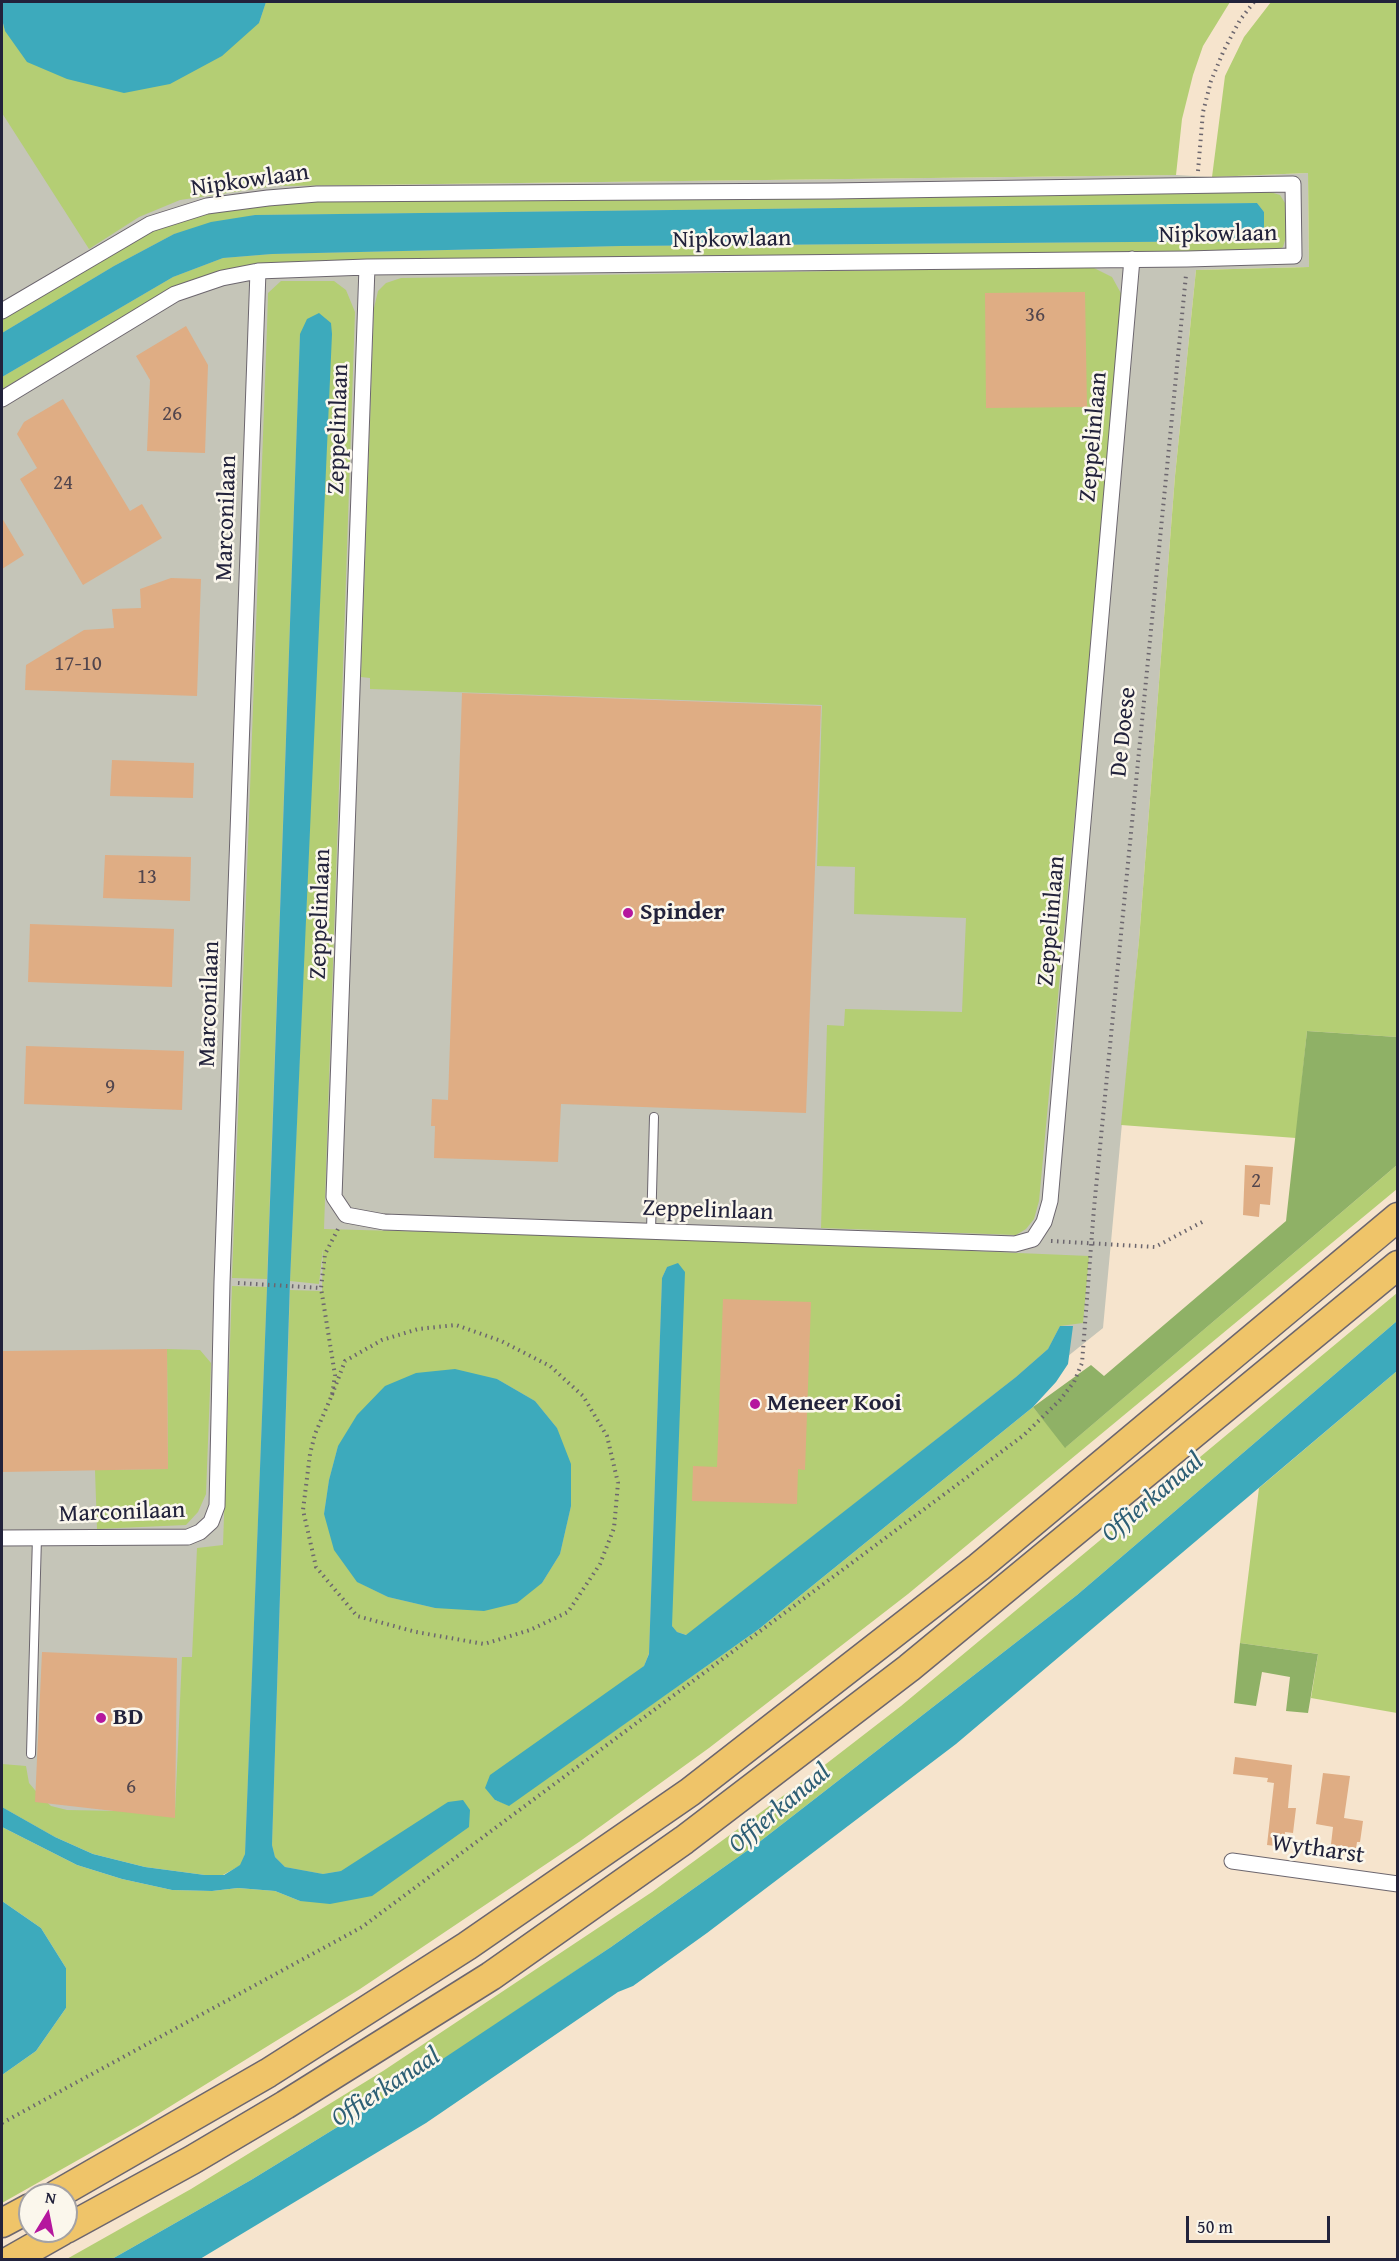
<!DOCTYPE html>
<html>
<head>
<meta charset="utf-8">
<style>
	body { margin:0 }
	#map { position:relative; width:1399px; height:2261px; overflow:hidden; background:#f6e4cd; font-family:"Gentium Book Plus",serif }
	canvas { display:block }
	.frame { position:absolute; inset:0; border:3px solid #22223b; pointer-events:none }
	.north { position:absolute; left:18px; top:2183px; width:60px; height:60px; box-sizing:border-box; background:#fbf7ec; border:2px solid #a4a2a5; border-radius:50%; rotate:10deg; font-size:16px; font-weight:700; line-height:24px; text-align:center; color:#22223b }
	.north::after { content:''; display:block; margin:auto; width:21px; height:27px; background:#b5179e; clip-path:polygon(50% 0,100% 100%,50% 72%,0 100%) }
	.scale { position:absolute; left:1186px; top:2216px; width:144px; height:27px; box-sizing:border-box; border:3px solid #22223b; border-top:0; padding-left:8px; font-size:18px; line-height:21px; white-space:nowrap; color:#22223b; -webkit-text-stroke:4px #fbf7ec; paint-order:stroke }
</style>
</head>
<body>
<div id="map">
<canvas width="1399" height="2261"></canvas>
<div class="frame"></div>
<div class="north">N</div>
<div class="scale">50 m</div>
</div>
<script>
const g = document.querySelector('canvas').getContext('2d');
g.lineJoin = 'round';
function fill(path, color) { g.fillStyle = color; g.fill(path, 'evenodd'); }
const shape = rows => new Path2D(rows.map(r => 'M' + r).join(''));
function stroke(path, color, width, dash) { g.strokeStyle = color; g.lineWidth = width; g.lineCap = dash ? 'butt' : 'round'; g.setLineDash(dash || []); g.stroke(path); }
function write(font, color, halo, rows, align = 'center') {
  g.font = font + ' "Gentium Book Plus",serif'; g.lineWidth = 5; g.setLineDash([]); g.textBaseline = 'middle'; g.strokeStyle = halo; g.fillStyle = color; for (const [text, x, y, turn = 0] of rows) {
    g.save(); g.translate(x, y); g.rotate((+turn || 0) * Math.PI / 180); g.textAlign = isNaN(turn) ? turn : align; if (halo) g.strokeText(text, 0, 0); g.fillText(text, 0, 0); g.restore();
  }
}
const industrial = shape([
	[2,2,376,2,349,185,1176,175,1212,177,1308,173,1309,267,1196,270,1175,476,1139,940,1103,1328,699,1652,358,1885,55,1837,2,1807]
]);
const green = shape([
	[266,2,1230,2,1203,46,1193,75,1182,119,1176,175,275,186,180,200,139,217,89,249,2,113,2,19,5,31,259,23],
	[1271,2,1397,2,1397,1037,1307,1031,1296,1138,1121,1125,1139,940,1175,476,1196,270,1309,267,1308,173,1212,177,1225,76,1244,37],
	[1270,192,1280,195,1285,203,1286,237,1283,247,1277,250,282,262,252,265,223,270,162,294,2,389,2,377,173,277,223,258,272,254,621,246,1257,241,1264,231,1264,212,1257,203,255,215,174,234,114,266,2,333,2,320,147,234,193,215,246,205,301,202],
	[1092,267,1112,277,1123,297,1039,1201,1034,1219,1026,1229,1016,1235,821,1228,827,1025,844,1026,845,1009,962,1012,966,918,854,914,855,867,817,866,822,705,370,689,370,678,361,677,374,308,378,291,386,283,401,278],
	[281,281,334,281,346,290,355,312,324,1229,690,1239,1089,1256,1083,1323,1060,1326,1048,1349,1016,1377,687,1635,677,1632,672,1626,667,1267,662,1278,649,1653,644,1666,495,1800,509,1805,759,1629,1033,1407,1066,1447,1397,1165,1397,1189,908,1594,709,1748,579,1842,360,1989,140,2125,2,2203,2,2075,36,2051,66,2008,66,1968,41,1928,2,1901,2,1827,77,1865,122,1879,172,1890,212,1891,238,1888,275,1891,300,1901,341,1871,323,1874,285,1867,275,1857,272,1845,290,1290,322,1291,323,1248,319,1284,290,1281,331,323,300,334,267,1279,232,1278,267,327,268,293],
	[497,1379,535,1401,557,1428,571,1506,560,1554,542,1583,435,1608,388,1597,358,1582,324,1514,329,1480,338,1446],
	[232,1286,267,1287,245,1854,241,1865,223,1875,205,1875,145,1867,93,1854,55,1837,2,1807,2,1764,26,1766,29,1783,40,1796,51,1806,67,1810,175,1812,182,1657,192,1657,197,1548,223,1545],
	[1397,1293,1397,1321,1077,1595,758,1843,611,1947,467,2044,375,2104,251,2180,112,2259,65,2260,191,2189,383,2071,652,1892,813,1774,901,1706],
	[167,1349,200,1350,211,1363,206,1494,198,1512,186,1525,97,1529,95,1470,168,1469],
	[1397,1371,1397,1713,1311,1698,1318,1654,1240,1643,1259,1488]
]);
const forest = shape([
	[1307,1031,1397,1037,1397,1165,1065,1448,1033,1407,1091,1365,1104,1376,1286,1221],
	[1240,1643,1318,1654,1308,1713,1286,1711,1290,1677,1262,1672,1256,1706,1234,1703]
]);
const water = shape([
	[2,2,266,2,259,23,222,56,170,84,124,93,67,79,27,62,5,31,2,19],
	[1257,203,1264,212,1264,231,1257,241,621,246,272,254,223,258,173,277,2,377,2,333,114,266,174,234,211,222,255,215],
	[319,313,331,323,332,334,290,1281,272,1845,275,1857,285,1867,323,1874,341,1871,448,1802,463,1800,470,1810,469,1827,372,1896,330,1904,300,1901,275,1891,238,1888,212,1891,172,1890,122,1879,77,1865,2,1827,2,1807,55,1837,93,1854,145,1867,205,1875,224,1875,240,1865,245,1854,267,1288,300,334,307,319],
	[678,1263,685,1272,672,1626,677,1632,686,1635,1016,1377,1048,1349,1060,1326,1073,1326,1068,1364,1056,1382,1033,1407,759,1629,509,1806,495,1800,485,1788,490,1775,644,1666,649,1654,662,1278,667,1267],
	[1397,1321,1397,1371,956,1744,707,1933,633,1986,618,1992,426,2123,200,2259,112,2259,251,2180,375,2104,611,1947,758,1843,1077,1595],
	[455,1369,497,1379,535,1401,557,1428,571,1464,571,1506,560,1554,542,1583,517,1603,484,1611,435,1608,388,1597,357,1582,334,1550,324,1514,329,1480,338,1446,357,1415,385,1386,416,1373],
	[2,1901,41,1928,66,1968,66,2008,36,2051,2,2075]
]);
const building = shape([
	[1085,292,1087,407,986,408,985,293],
	[186,326,208,365,205,453,147,451,150,380,136,356],
	[63,399,130,511,142,504,162,538,83,585,20,479,37,468,17,434,24,422],
	[2,518,24,555,2,569],
	[171,578,201,579,197,696,25,690,26,665,84,630,114,628,112,609,141,608,140,589],
	[462,693,821,706,806,1113,561,1104,558,1162,434,1158,435,1126,431,1126,432,1099,448,1100],
	[112,760,194,763,193,798,110,796],
	[105,855,191,857,190,901,103,898],
	[30,924,174,929,172,987,28,982],
	[26,1046,184,1051,182,1110,24,1104],
	[1245,1165,1273,1167,1270,1205,1260,1204,1259,1217,1243,1215],
	[723,1299,811,1302,805,1470,798,1469,797,1504,692,1501,693,1466,717,1467],
	[167,1349,168,1469,2,1472,2,1351],
	[42,1652,177,1658,175,1818,35,1802],
	[1235,1757,1292,1765,1288,1808,1296,1808,1293,1833,1285,1832,1284,1847,1267,1845,1274,1783,1267,1782,1268,1778,1233,1774],
	[1323,1773,1350,1776,1344,1818,1363,1821,1360,1842,1357,1842,1355,1856,1330,1853,1333,1827,1316,1824]
]);
const path = shape([
	[1198,171,1203,112,1211,81,1224,50,1240,20,1254,2],
	[1051,1241,1155,1247,1206,1220],
	[238,1283,321,1288],
	[332,1395,345,1361,382,1340,418,1329,456,1325,501,1341,550,1366,583,1396,607,1436,618,1483,614,1528,600,1564,568,1612,530,1630,484,1644,416,1632,357,1616,316,1567,303,1510,310,1454,315,1434,332,1395,335,1375,321,1288,325,1254,338,1229],
	[2,2123,362,1927,1024,1435,1060,1400,1074,1382,1082,1363,1094,1208,1186,275]
]);
const service = shape([
	[651,1231,654,1117],
	[31,1754,37,1537]
]);
const minor = shape([
	[367,267,334,1197,346,1215,384,1222,1015,1244,1033,1239,1044,1222,1050,1201,1132,259],
	[2,311,150,224,207,206,268,198,317,194,830,191,1293,184,1294,256,1187,259,367,267,258,271,222,278,175,294,2,399],
	[2,1538,188,1537,200,1532,211,1522,217,1506,222,1282,258,271],
	[1232,1861,1398,1884]
]);
const motorway = shape([
	[56,2195,268,2073,467,1946,690,1792,979,1567,1398,1217],
	[2,2223,30,2208],
	[66,2229,192,2160,285,2105,491,1976,684,1840,909,1668,1398,1265],
	[11,2260,62,2231]
]);
const markers = [
	[628,913,6,"#b5179e"],
	[755,1404,6,"#b5179e"],
	[101,1718,6,"#b5179e"]
];
const numberNames = [
	["36",1035,316],
	["26",172,415],
	["24",63,484],
	["17-10",78,665],
	["13",147,878],
	["9",110,1088],
	["2",1256,1182],
	["6",131,1788]
];
const streetNames = [
	["Nipkowlaan",250,181,-8],
	["Nipkowlaan",1218,235,-1],
	["Nipkowlaan",732,240,-1],
	["Zeppelinlaan",339,429,-88],
	["Zeppelinlaan",1094,437,-85],
	["Marconilaan",227,518,-88],
	["De Doese",1124,732,-84],
	["Zeppelinlaan",321,914,-88],
	["Zeppelinlaan",1052,921,-85],
	["Marconilaan",210,1004,-88],
	["Zeppelinlaan",708,1211,2],
	["Marconilaan",122,1513,-2],
	["Wytharst",1318,1850,8]
];
const poiNames = [
	["Spinder",640,913],
	["Meneer Kooi",767,1404],
	["BD",113,1718]
];
const waterNames = [
	["Offierkanaal",1153,1498,-40],
	["Offierkanaal",780,1809,-40],
	["Offierkanaal",386,2088,-33]
];
fill(industrial, '#c5c5b8');
fill(green, '#b4ce74');
fill(forest, '#8fb166');
fill(water, '#3daabc');
fill(building, '#dfad84');
stroke(service, '#6c666e', 10);
stroke(minor, '#6c666e', 17);
stroke(motorway, '#6c666e', 31);
stroke(path, '#6c666e', 4, [1.5, 4.5]);
stroke(service, '#fff', 8);
stroke(minor, '#fff', 15);
stroke(motorway, '#efc469', 28);
for (const [x, y, r, color] of markers) { const dot = new Path2D(); dot.arc(x, y, r, 0, 2 * Math.PI); g.fillStyle = color; g.fill(dot); stroke(dot, '#fbf7ec', 2); }
write('21px', '#51454d', null, numberNames);
write('24px', '#22223b', '#fbf7ec', streetNames);
write('bold 24px', '#22223b', '#fbf7ec', poiNames, 'left');
write('italic 26px', '#2e5f75', '#fbf7ec', waterNames);
</script>
</body>
</html>
